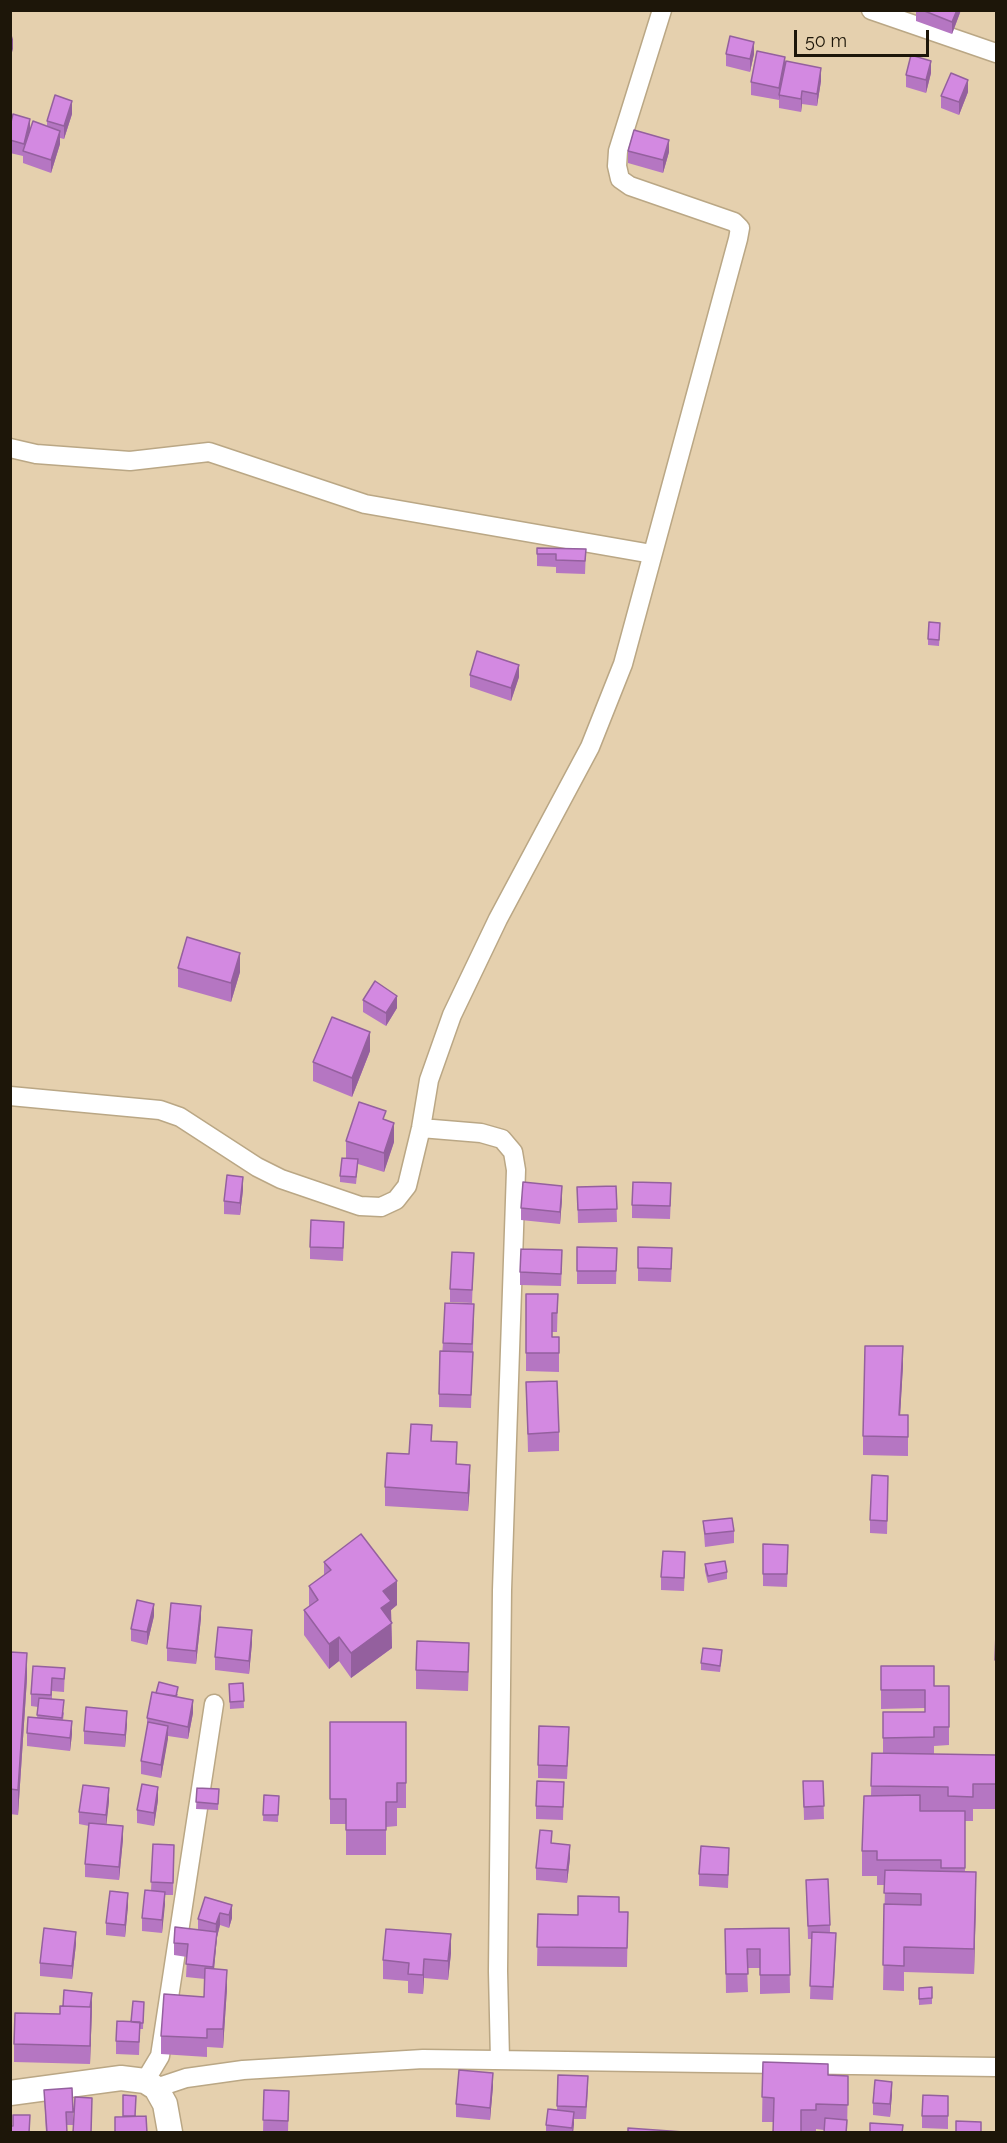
<!DOCTYPE html>
<html>
<head>
<meta charset="utf-8">
<style>
	body { margin:0 }
	#map { position:relative; width:1007px; height:2143px; overflow:hidden; background:#e5d0ae; font-family:Raleway,sans-serif }
	canvas { display:block }
	.frame { position:absolute; inset:0; border:12px solid #1d1609; pointer-events:none }
	.scale { position:absolute; left:794px; top:30px; width:135px; height:27px; box-sizing:border-box; border:3px solid #1d1609; border-top:0; padding-left:8px; font-size:18px; line-height:21px; white-space:nowrap; color:#1d1609; -webkit-text-stroke:4px #e5d0ae; paint-order:stroke }
</style>
</head>
<body>
<div id="map">
<canvas width="1007" height="2143"></canvas>
<div class="frame"></div>
<div class="scale">50 m</div>
</div>
<script>
const g = document.querySelector('canvas').getContext('2d');
g.lineJoin = 'round';
const shape = rows => new Path2D(rows.map(r => 'M' + r).join(''));
function stroke(path, color, width, dash) { g.strokeStyle = color; g.lineWidth = width; g.lineCap = dash ? 'butt' : 'round'; g.setLineDash(dash || []); g.stroke(path); }
function fill(path, color) { g.fillStyle = color; g.fill(path, 'evenodd'); }
const street = shape([
	[871,10,996,53],
	[10,448,36,454,130,461,209,452,365,504,652,554],
	[10,1096,160,1110,180,1117,257,1167,281,1179,360,1206,381,1207,396,1200,407,1186,421,1128,429,1080,452,1015,498,919,590,747,623,664,738,239,740,228,734,222,630,186,620,179,617,166,618,151,662,10],
	[421,1128,481,1133,502,1139,513,1152,516,1170,502,1590,498,1971,500,2060],
	[145,2081,160,2056,214,1704],
	[156,2088,186,2078,243,2070,423,2059,996,2067]
]);
const secondary = shape([
	[10,2093,121,2078,145,2081,156,2088,165,2104,170,2132]
]);
const wall = shape([
	[916,10,961,10,952,34,916,21],
	[726,54,754,54,750,72,726,66],
	[785,66,821,81,817,106,802,104,801,112,779,108,779,97,779,100,751,95,751,82],
	[931,73,926,93,906,87,906,75],
	[968,92,959,115,941,108,941,96],
	[72,114,64,139,60,138,60,144,51,173,23,163,23,156,10,153,10,126,30,129,47,126,47,121],
	[628,151,669,152,663,173,628,163],
	[537,548,586,549,585,574,556,573,556,567,537,566],
	[940,629,939,646,928,645,928,639],
	[470,675,519,677,511,701,470,687],
	[178,968,240,972,231,1002,178,987],
	[363,1000,397,1008,386,1026,363,1012],
	[370,1051,352,1097,313,1081,313,1062],
	[386,1120,394,1142,384,1172,358,1164,356,1184,340,1182,340,1176,346,1158,346,1141],
	[616,1186,617,1222,578,1223,577,1187],
	[243,1190,240,1215,224,1214,224,1201],
	[671,1196,670,1219,632,1218,632,1205],
	[562,1199,560,1224,521,1220,521,1208],
	[344,1234,343,1261,310,1259,310,1247],
	[577,1247,617,1248,616,1284,577,1284],
	[638,1247,672,1261,671,1282,638,1281],
	[474,1253,472,1303,450,1302,450,1289],
	[562,1263,561,1286,520,1285,520,1272],
	[526,1294,558,1294,557,1332,552,1332,552,1337,559,1337,559,1372,526,1371],
	[474,1317,471,1408,439,1407,439,1394,443,1343],
	[903,1365,900,1415,908,1415,908,1456,863,1455,863,1436],
	[526,1382,559,1432,559,1451,528,1452],
	[432,1441,457,1464,470,1484,468,1511,385,1506,385,1487,409,1454],
	[888,1489,887,1534,870,1533,870,1520],
	[703,1521,734,1531,734,1543,705,1547],
	[763,1544,788,1558,787,1587,763,1586],
	[324,1562,397,1605,391,1610,392,1648,351,1678,339,1661,329,1669,304,1635,304,1610,309,1607,309,1586,324,1575],
	[685,1564,684,1591,661,1590,661,1577],
	[705,1564,727,1572,727,1579,708,1583,705,1571],
	[154,1616,147,1645,131,1641,131,1629],
	[201,1618,196,1664,167,1661,167,1648],
	[996,1632,996,1679,995,1679],
	[252,1643,249,1674,215,1670,215,1657],
	[10,1652,27,1678,18,1815,10,1814],
	[722,1656,720,1672,701,1670,701,1663],
	[469,1662,468,1691,416,1689,416,1670],
	[881,1666,934,1686,949,1686,949,1745,934,1746,934,1754,996,1755,996,1809,973,1809,973,1821,965,1821,965,1872,976,1897,974,1974,904,1972,904,1991,883,1990,885,1885,877,1885,877,1876,862,1876,862,1851,871,1796,872,1753,883,1753,883,1712,925,1712,925,1708,881,1709],
	[65,1668,64,1692,52,1691,52,1699,64,1713,63,1720,72,1734,70,1751,27,1746,27,1733,37,1718,38,1707,31,1706,31,1694],
	[243,1683,244,1708,230,1709,229,1684],
	[156,1692,178,1694,177,1697,193,1713,188,1739,168,1736,161,1778,141,1774,141,1761,147,1731,147,1718],
	[330,1722,406,1722,406,1808,397,1808,397,1826,386,1827,386,1855,346,1855,346,1824,330,1824],
	[127,1724,125,1747,84,1744,84,1731],
	[569,1739,567,1779,538,1778,538,1765],
	[803,1781,823,1781,824,1819,804,1820],
	[564,1782,563,1820,536,1819,536,1806],
	[197,1788,219,1789,218,1810,196,1809],
	[264,1795,279,1796,278,1822,263,1821],
	[158,1800,154,1826,137,1823,137,1810],
	[109,1801,106,1825,123,1839,119,1880,85,1877,85,1864,89,1826,79,1824,79,1812],
	[552,1843,570,1858,567,1883,536,1880,536,1868],
	[153,1844,174,1845,173,1895,165,1895,162,1933,142,1931,142,1918,151,1891],
	[729,1860,728,1888,699,1886,699,1874],
	[806,1880,830,1925,830,1932,836,1945,833,2000,810,1999,812,1939,808,1939],
	[205,1897,232,1918,229,1928,220,1925,217,1937,214,1969,227,1988,223,2048,207,2047,207,2057,161,2054,161,2036,204,1997,205,1979,186,1977,187,1957,174,1955,174,1943,198,1930,198,1919],
	[128,1906,125,1937,106,1935,106,1923],
	[619,1912,628,1912,627,1967,537,1966,538,1914,578,1915],
	[789,1928,790,1993,760,1994,760,1968,747,1968,748,1992,726,1993,725,1929],
	[76,1944,72,1979,40,1976,40,1963],
	[451,1953,448,1980,424,1978,423,1994,408,1993,408,1981,383,1979,383,1960],
	[932,1987,932,2004,919,2005,919,1988],
	[144,2002,143,2029,140,2029,139,2055,116,2054,116,2041,131,2022],
	[92,2005,90,2064,14,2062,14,2044,60,2014],
	[763,2062,828,2075,848,2076,847,2133,816,2129,816,2133,773,2133,773,2122,762,2122],
	[558,2075,588,2089,586,2119,574,2119,573,2133,546,2133,546,2125,557,2110],
	[493,2086,490,2120,456,2117,456,2104],
	[44,2090,73,2112,73,2125,67,2125,67,2133,46,2133],
	[264,2090,289,2091,288,2133,263,2133],
	[892,2094,890,2117,873,2115,873,2103],
	[948,2096,948,2129,922,2128,922,2116]
]);
const shadedWall = shape([
	[957,10,961,10,952,34,952,22],
	[13,36,13,49,10,59,10,46],
	[754,42,754,54,750,72,750,59],
	[785,57,785,70,779,100,779,88],
	[931,61,931,73,926,93,926,80],
	[821,68,821,81,817,106,817,94],
	[968,80,968,92,959,115,959,102],
	[802,91,802,104,801,112,801,99],
	[72,101,72,114,64,139,64,126],
	[30,119,30,131,24,151,24,144],
	[60,131,60,144,51,173,51,160],
	[669,140,669,152,663,173,663,160],
	[519,665,519,677,511,701,511,688],
	[240,953,240,972,231,1002,231,983],
	[397,996,397,1008,386,1026,386,1013],
	[370,1032,370,1051,352,1097,352,1078],
	[394,1123,394,1142,384,1172,384,1153],
	[243,1177,243,1190,240,1215,240,1203],
	[562,1186,562,1199,560,1224,560,1212],
	[903,1346,903,1365,899,1434,899,1415],
	[470,1465,470,1484,468,1511,468,1493],
	[397,1581,397,1605,391,1610,392,1648,351,1678,351,1653,381,1608,383,1591],
	[154,1604,154,1616,147,1645,147,1632],
	[201,1606,201,1618,196,1664,196,1651],
	[252,1630,252,1643,249,1674,249,1661],
	[339,1637,339,1661,329,1669,329,1644],
	[27,1653,27,1678,18,1815,18,1790],
	[193,1700,193,1713,188,1739,188,1727],
	[127,1711,127,1724,125,1747,125,1735],
	[72,1721,72,1734,70,1751,70,1738],
	[168,1726,168,1739,161,1778,161,1765],
	[158,1787,158,1800,154,1826,154,1813],
	[109,1788,109,1801,106,1828,106,1815],
	[123,1826,123,1839,119,1880,119,1867],
	[570,1845,570,1858,567,1883,567,1870],
	[976,1872,976,1897,974,1974,974,1949],
	[165,1892,165,1905,162,1933,162,1920],
	[128,1893,128,1906,125,1937,125,1925],
	[232,1905,232,1918,229,1928,229,1915],
	[220,1913,220,1925,217,1937,213,1980,213,1967,216,1924],
	[76,1932,76,1944,72,1979,72,1966],
	[451,1934,451,1953,448,1980,448,1961],
	[424,1959,424,1978,423,1994,423,1975],
	[227,1970,227,1988,223,2048,223,2029],
	[92,1993,92,2005,90,2064,90,2012],
	[493,2073,493,2086,490,2120,490,2108],
	[892,2082,892,2094,890,2117,890,2104],
	[574,2112,574,2124,573,2133,572,2133]
]);
const building = shape([
	[922,10,957,10,952,22,922,10],
	[730,36,754,42,750,59,726,54,730,36],
	[757,51,785,57,779,88,751,82,757,51],
	[911,55,931,61,926,80,906,75,911,55],
	[786,61,821,68,817,94,802,91,801,99,779,95,786,61],
	[951,73,968,80,959,102,941,96,951,73],
	[55,95,72,101,64,126,47,121,55,95],
	[13,114,30,119,24,144,10,140,10,126,13,114],
	[33,121,60,131,51,160,23,151,33,121],
	[634,130,669,140,663,160,628,151,634,130],
	[537,548,586,549,585,561,556,560,556,554,537,554,537,548],
	[929,622,940,623,939,640,928,639,929,622],
	[477,651,519,665,511,688,470,675,477,651],
	[187,937,240,953,231,983,178,968,187,937],
	[375,981,397,996,386,1013,363,1000,375,981],
	[332,1017,370,1032,352,1078,313,1062,332,1017],
	[359,1102,386,1111,383,1119,394,1123,384,1153,346,1141,359,1102],
	[342,1158,358,1159,356,1177,340,1176,342,1158],
	[227,1175,243,1177,240,1203,224,1201,227,1175],
	[523,1182,562,1186,560,1212,521,1208,523,1182],
	[633,1182,671,1183,670,1206,632,1205,633,1182],
	[616,1186,617,1209,578,1210,577,1187,616,1186],
	[311,1220,344,1222,343,1248,310,1247,311,1220],
	[577,1247,617,1248,616,1271,577,1271,577,1247],
	[638,1247,672,1248,671,1269,638,1268,638,1247],
	[521,1249,562,1250,561,1274,520,1272,521,1249],
	[452,1252,474,1253,472,1290,450,1289,452,1252],
	[526,1294,558,1294,557,1313,552,1313,552,1337,559,1337,559,1353,526,1353,526,1294],
	[445,1303,474,1304,472,1344,443,1343,445,1303],
	[865,1346,903,1346,899,1415,908,1415,908,1437,863,1436,865,1346],
	[440,1351,473,1352,471,1395,439,1394,440,1351],
	[557,1381,559,1432,528,1434,526,1382,557,1381],
	[411,1424,432,1425,431,1441,457,1442,456,1464,470,1465,468,1493,385,1487,387,1453,409,1454,411,1424],
	[872,1475,888,1476,887,1521,870,1520,872,1475],
	[732,1518,734,1531,705,1534,703,1521,732,1518],
	[361,1534,397,1581,383,1591,391,1601,381,1608,392,1623,351,1653,339,1637,329,1644,304,1610,318,1600,309,1586,331,1570,324,1562,361,1534],
	[763,1544,788,1545,787,1574,763,1574,763,1544],
	[663,1551,685,1552,684,1578,661,1577,663,1551],
	[725,1561,727,1572,708,1576,705,1564,725,1561],
	[137,1600,154,1604,147,1632,131,1629,137,1600],
	[171,1603,201,1606,196,1651,167,1648,171,1603],
	[218,1627,252,1630,249,1661,215,1657,218,1627],
	[996,1632,996,1660,995,1660,996,1632],
	[417,1641,469,1643,468,1672,416,1670,417,1641],
	[703,1648,722,1650,720,1666,701,1663,703,1648],
	[10,1652,27,1653,18,1790,10,1789,10,1652],
	[33,1666,65,1668,64,1679,52,1678,51,1695,31,1694,33,1666],
	[881,1666,934,1666,934,1686,949,1686,949,1727,934,1727,934,1737,883,1738,883,1712,925,1712,925,1690,881,1690,881,1666],
	[159,1682,178,1687,176,1696,156,1693,159,1682],
	[243,1683,244,1701,230,1702,229,1684,243,1683],
	[152,1692,193,1700,188,1727,147,1718,152,1692],
	[39,1698,64,1700,62,1718,37,1715,39,1698],
	[86,1707,127,1711,125,1735,84,1731,86,1707],
	[28,1717,72,1721,70,1738,27,1733,28,1717],
	[148,1722,168,1726,161,1765,141,1761,148,1722],
	[330,1722,406,1722,406,1783,397,1783,397,1802,386,1802,386,1830,346,1830,346,1799,330,1799,330,1722],
	[539,1726,569,1727,567,1766,538,1765,539,1726],
	[872,1753,996,1755,996,1784,973,1784,973,1797,948,1796,948,1787,871,1786,872,1753],
	[537,1781,564,1782,563,1807,536,1806,537,1781],
	[803,1781,823,1781,824,1806,804,1807,803,1781],
	[142,1784,158,1787,154,1813,137,1810,142,1784],
	[83,1785,109,1788,106,1815,79,1812,83,1785],
	[197,1788,219,1789,218,1804,196,1802,197,1788],
	[264,1795,279,1796,278,1815,263,1815,264,1795],
	[920,1795,920,1811,965,1811,965,1868,941,1868,941,1860,877,1860,877,1851,862,1851,864,1796,920,1795],
	[89,1823,123,1826,119,1867,85,1864,89,1823],
	[540,1830,552,1831,551,1843,570,1845,567,1870,536,1868,540,1830],
	[153,1844,174,1845,173,1883,151,1882,153,1844],
	[701,1846,729,1848,728,1875,699,1874,701,1846],
	[885,1870,976,1872,974,1949,904,1947,904,1966,883,1965,884,1904,921,1905,921,1894,884,1893,885,1870],
	[828,1879,830,1925,808,1926,806,1880,828,1879],
	[145,1890,165,1892,162,1920,142,1918,145,1890],
	[110,1891,128,1893,125,1925,106,1923,110,1891],
	[578,1896,619,1897,619,1912,628,1912,627,1948,537,1947,538,1914,578,1915,578,1896],
	[205,1897,232,1905,229,1915,220,1913,216,1924,198,1919,205,1897],
	[175,1927,217,1932,213,1967,186,1964,188,1944,174,1943,175,1927],
	[44,1928,76,1932,72,1966,40,1963,44,1928],
	[789,1928,790,1975,760,1975,760,1949,747,1949,748,1974,726,1974,725,1929,789,1928],
	[386,1929,451,1934,448,1961,424,1959,423,1975,408,1974,409,1963,383,1960,386,1929],
	[812,1932,836,1933,833,1987,810,1986,812,1932],
	[205,1968,227,1970,223,2029,207,2029,207,2038,161,2036,164,1994,204,1997,205,1968],
	[932,1987,932,1998,919,1999,919,1988,932,1987],
	[64,1990,92,1993,90,2007,63,2006,64,1990],
	[133,2001,144,2002,143,2023,131,2022,133,2001],
	[60,2006,91,2007,90,2046,14,2044,15,2013,60,2014,60,2006],
	[117,2021,140,2022,139,2042,116,2041,117,2021],
	[763,2062,828,2064,828,2075,848,2076,848,2105,816,2104,816,2110,801,2110,801,2133,773,2133,774,2098,762,2097,763,2062],
	[459,2070,493,2073,490,2108,456,2104,459,2070],
	[558,2075,588,2076,586,2107,557,2106,558,2075],
	[875,2080,892,2082,890,2104,873,2103,875,2080],
	[72,2088,73,2112,66,2112,67,2133,47,2133,44,2090,72,2088],
	[264,2090,289,2091,288,2121,263,2120,264,2090],
	[123,2095,136,2096,135,2116,123,2116,123,2095],
	[923,2095,948,2096,948,2116,922,2116,923,2095],
	[75,2097,92,2098,91,2133,73,2133,75,2097],
	[548,2109,574,2112,572,2128,546,2125,548,2109],
	[13,2115,30,2115,29,2133,10,2133,10,2126,13,2126,13,2115],
	[146,2116,147,2133,115,2133,115,2117,146,2116],
	[825,2118,847,2120,846,2133,824,2133,825,2118],
	[956,2121,981,2122,981,2133,956,2133,956,2121],
	[870,2123,903,2125,902,2133,870,2133,870,2123],
	[628,2128,698,2133,628,2133,628,2128]
]);
stroke(street, '#baa785', 21);
stroke(secondary, '#baa785', 27);
stroke(street, '#fff', 18);
stroke(secondary, '#fff', 24);
fill(wall, '#b576c2');
fill(shadedWall, '#94609e');
fill(building, '#d389e1');
stroke(building, '#94609e', 1.5);
</script>
</body>
</html>
